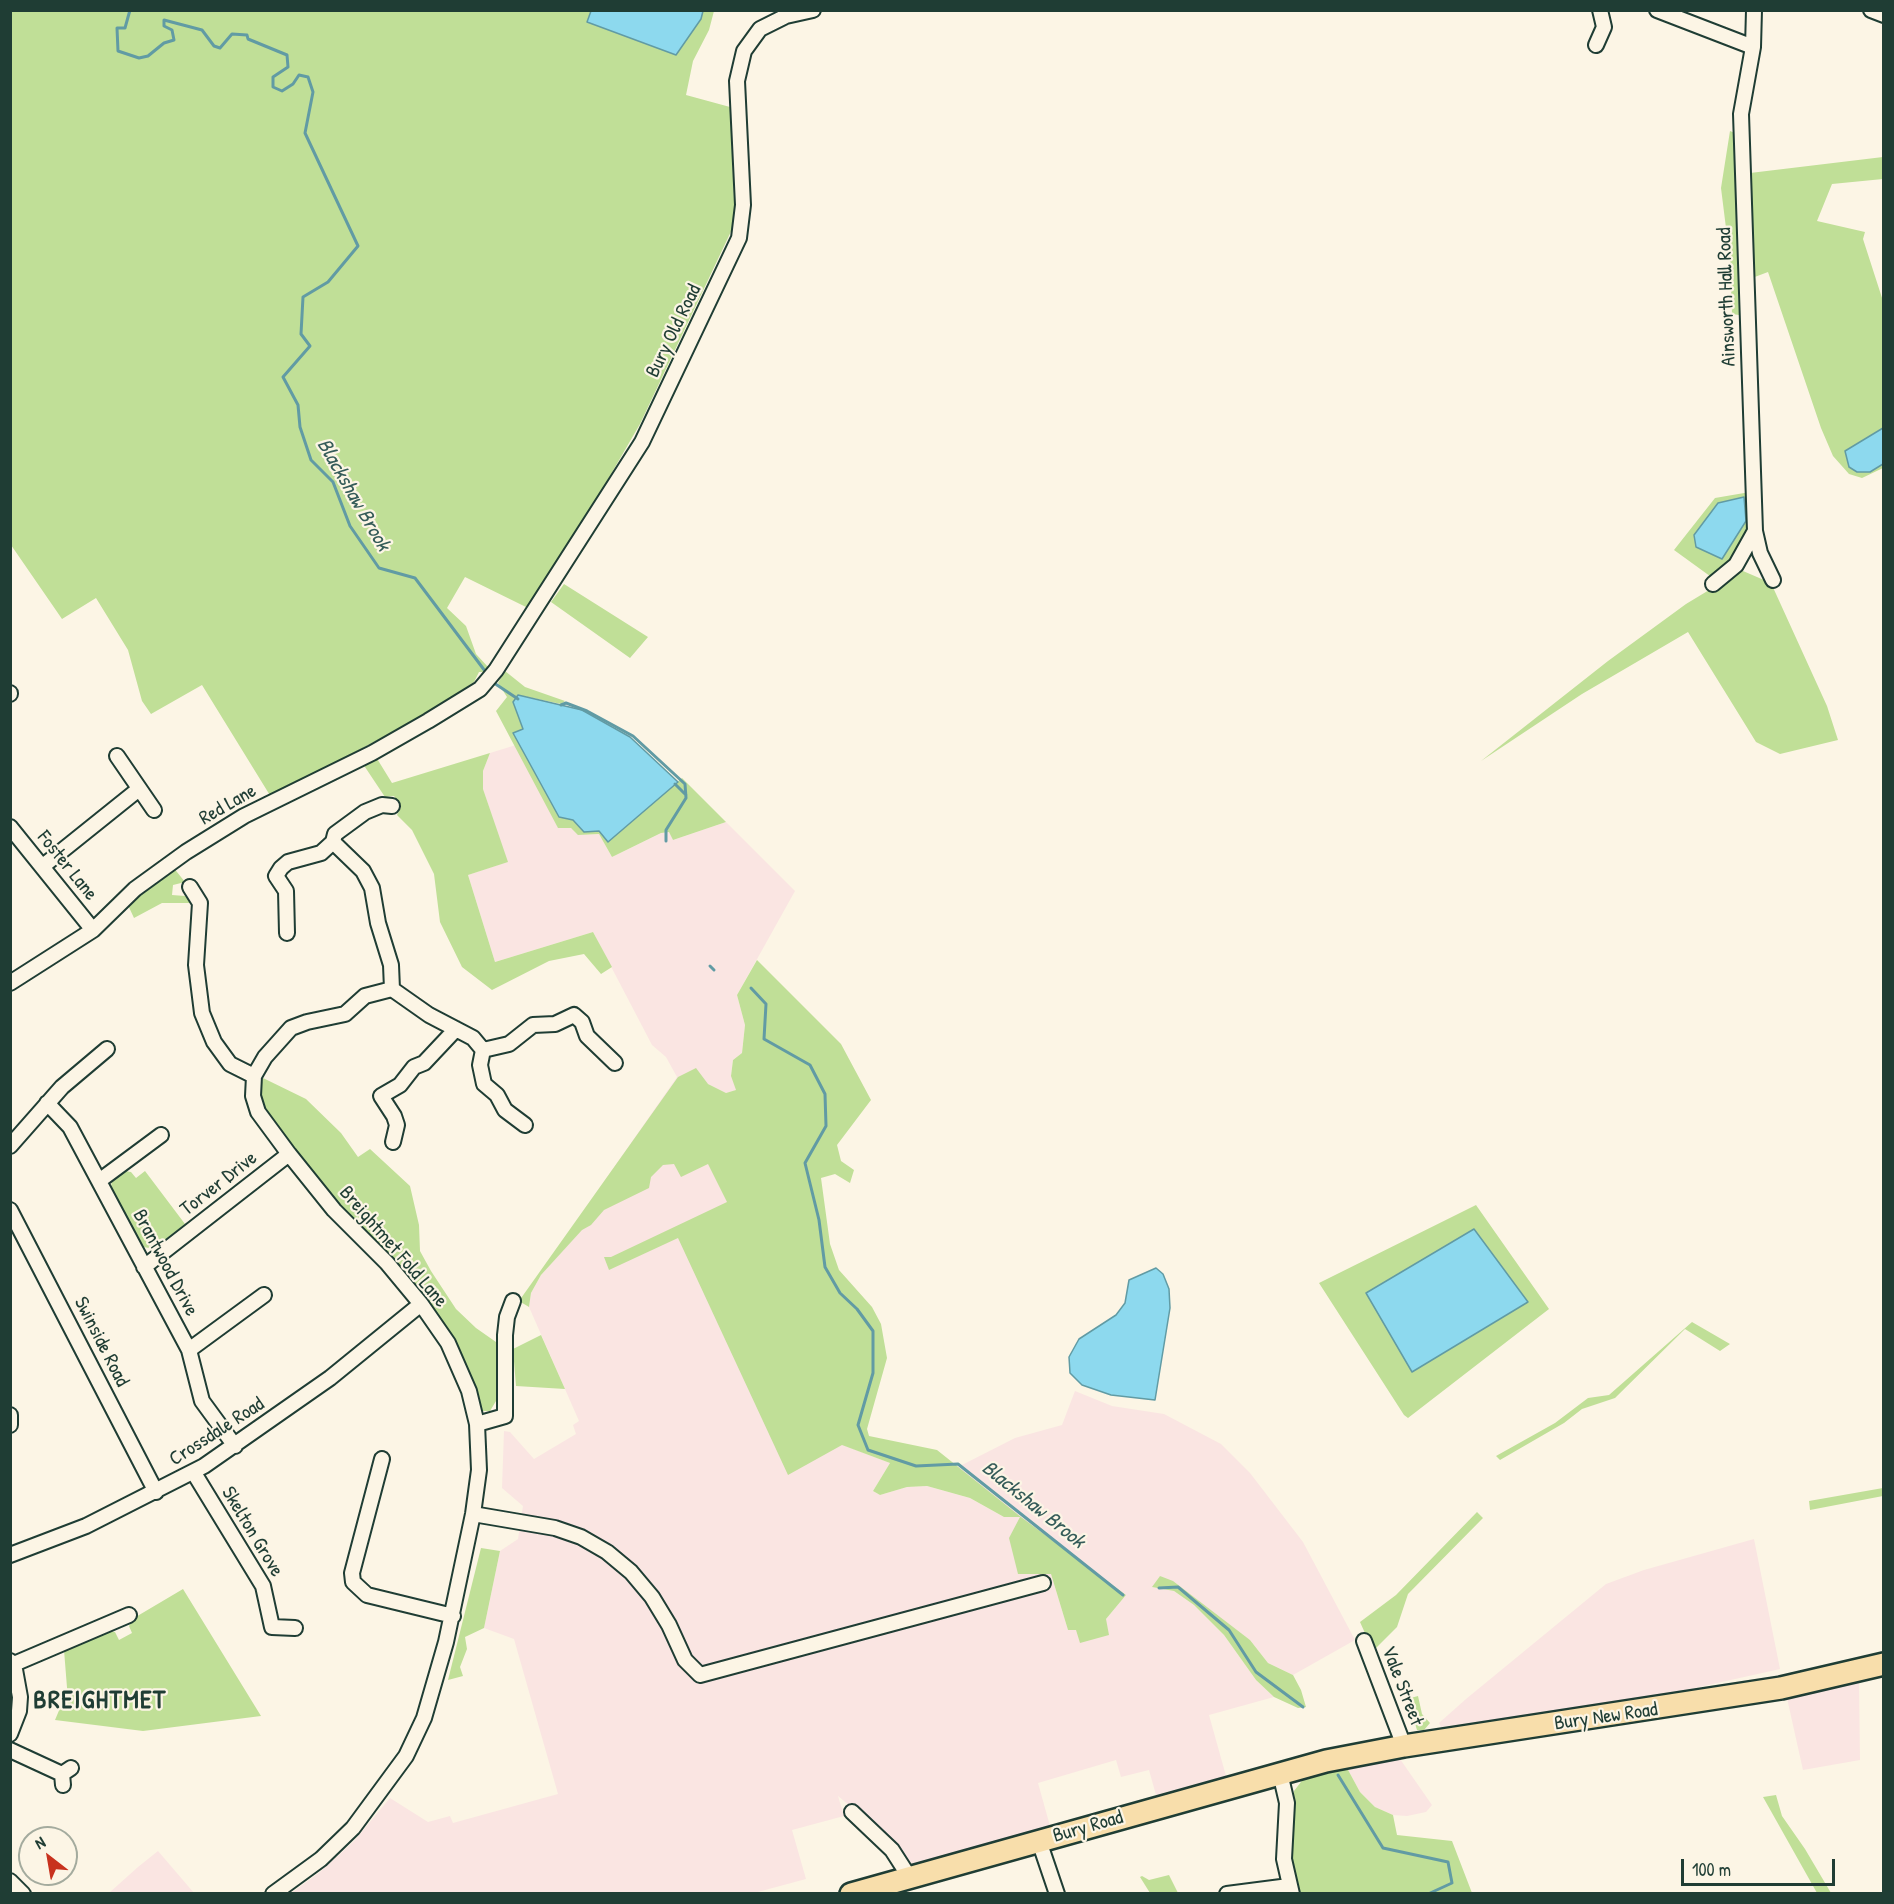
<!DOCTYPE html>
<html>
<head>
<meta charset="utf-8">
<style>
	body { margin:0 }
	#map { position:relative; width:1894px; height:1904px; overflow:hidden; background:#fcf5e5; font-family:"Patrick Hand",sans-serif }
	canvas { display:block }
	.frame { position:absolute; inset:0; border:12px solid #1f3d34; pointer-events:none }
	.north { position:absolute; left:18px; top:1826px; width:60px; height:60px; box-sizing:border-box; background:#fcf5e5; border:2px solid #a4ab9e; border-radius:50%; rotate:329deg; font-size:16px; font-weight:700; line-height:24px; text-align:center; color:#1f3d34 }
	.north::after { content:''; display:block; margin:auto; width:21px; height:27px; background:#c8321e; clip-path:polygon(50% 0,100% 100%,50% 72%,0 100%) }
	.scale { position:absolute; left:1681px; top:1859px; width:154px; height:27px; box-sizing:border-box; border:3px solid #1f3d34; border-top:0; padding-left:8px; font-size:18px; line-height:21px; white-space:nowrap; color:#1f3d34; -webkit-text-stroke:4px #fcf5e5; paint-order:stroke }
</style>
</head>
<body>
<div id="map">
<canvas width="1894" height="1904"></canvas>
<div class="frame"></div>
<div class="north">N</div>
<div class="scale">100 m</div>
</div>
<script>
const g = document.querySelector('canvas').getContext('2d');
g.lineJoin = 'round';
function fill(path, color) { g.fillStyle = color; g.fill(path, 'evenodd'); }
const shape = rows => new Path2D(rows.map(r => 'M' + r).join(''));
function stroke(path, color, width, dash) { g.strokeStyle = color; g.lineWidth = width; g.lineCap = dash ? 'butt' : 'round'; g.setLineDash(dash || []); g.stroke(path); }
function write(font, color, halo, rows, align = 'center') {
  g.font = font + ' "Patrick Hand",sans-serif'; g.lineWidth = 4.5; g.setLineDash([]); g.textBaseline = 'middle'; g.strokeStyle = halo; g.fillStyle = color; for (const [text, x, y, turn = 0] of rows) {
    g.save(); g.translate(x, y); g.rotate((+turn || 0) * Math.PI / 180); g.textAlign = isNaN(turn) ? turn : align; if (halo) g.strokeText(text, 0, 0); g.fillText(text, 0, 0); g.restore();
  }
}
const built = shape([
	[516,745,558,827,571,828,579,835,599,834,612,857,661,833,669,831,673,840,726,822,795,891,737,995,745,1025,742,1053,733,1060,731,1075,737,1090,726,1093,708,1084,843,1445,890,1463,873,1491,880,1495,907,1487,927,1486,970,1498,1004,1517,1020,1517,958,1467,1015,1438,1062,1425,1075,1391,1112,1406,1164,1414,1221,1444,1250,1473,1303,1542,1355,1640,1293,1675,1268,1663,1250,1640,1160,1576,1153,1587,1174,1591,1194,1605,1224,1635,1256,1680,1274,1697,1209,1715,1226,1776,1156,1795,1149,1770,1121,1777,1116,1760,1038,1783,1050,1826,912,1864,878,1829,838,1796,844,1816,792,1830,806,1879,754,1893,290,1894,320,1872,354,1841,390,1798,428,1822,450,1816,453,1823,558,1794,514,1639,484,1628,500,1551,518,1539,523,1506,502,1488,504,1431,510,1432,534,1459,576,1434,573,1425,579,1421,529,1307,531,1293,541,1275,581,1230,575,1223,677,1077,666,1057,652,1045,593,932,495,962,468,875,507,862,483,789,483,771,490,753],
	[1021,1518,1126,1595,1106,1619,1068,1630,1051,1574,1025,1572],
	[1754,1539,1780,1669,1654,1697,1441,1727,1439,1723,1466,1699,1606,1584,1644,1570],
	[1859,1683,1860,1760,1803,1770,1787,1698],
	[1400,1759,1432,1805,1426,1812,1407,1816,1393,1815,1375,1807,1360,1792,1347,1768],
	[158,1851,194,1893,109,1893,138,1867]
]);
const green = shape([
	[10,11,591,11,587,21,701,19,703,11,714,11,709,30,693,61,686,95,730,107,735,223,640,424,553,574,528,608,465,577,447,608,466,626,476,654,488,667,484,672,479,672,474,682,428,713,271,797,202,685,151,714,142,701,128,650,96,598,62,619,11,545],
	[1730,131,1735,133,1739,315,1732,314,1730,260,1721,188],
	[1883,157,1883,179,1832,184,1817,221,1865,232,1863,239,1883,301,1883,428,1845,451,1870,472,1883,464,1883,468,1862,478,1849,474,1833,456,1821,428,1768,272,1752,278,1750,173],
	[1750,492,1749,531,1728,566,1714,579,1674,550,1715,498],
	[1736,568,1771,583,1827,706,1838,740,1780,754,1756,742,1688,632,1582,694,1481,761,1608,661,1686,604,1724,581],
	[564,584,648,637,630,658,551,602],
	[505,671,525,687,565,701,561,704,518,695,513,702,523,729,514,733,573,820,584,832,599,831,608,842,682,778,726,822,673,840,669,832,661,833,612,857,599,834,578,835,571,828,558,828,496,711,507,697,498,683],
	[490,753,483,771,483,789,508,862,468,875,495,962,593,932,612,967,601,974,584,954,549,961,492,990,462,967,440,922,434,874,412,830,397,815,401,807,394,796,385,797,363,764,376,757,392,783],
	[173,867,185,882,173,885,172,895,185,896,194,903,162,903,134,918,127,903],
	[757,960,841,1044,871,1100,837,1145,841,1161,854,1170,850,1183,835,1174,821,1178,830,1244,839,1270,872,1307,881,1324,887,1358,867,1429,869,1436,937,1450,1021,1517,1126,1595,1106,1619,1109,1635,1080,1643,1076,1630,1068,1630,1051,1574,1018,1574,1009,1538,1020,1517,1004,1517,970,1498,927,1486,907,1487,880,1495,873,1491,890,1463,842,1445,788,1475,678,1238,609,1270,604,1257,611,1257,727,1202,708,1164,681,1177,674,1164,663,1165,651,1177,649,1188,604,1210,591,1225,582,1230,541,1275,531,1293,529,1307,519,1301,678,1077,696,1068,708,1084,726,1093,736,1090,731,1076,733,1060,742,1053,745,1025,737,995],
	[263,1078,306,1099,341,1133,358,1157,370,1149,410,1186,419,1225,420,1251,431,1271,456,1309,476,1328,496,1342,500,1348,496,1401,490,1411,482,1411,478,1407,463,1358,435,1313,346,1215,273,1122,259,1096],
	[125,1171,131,1172,136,1178,145,1171,185,1224,153,1249,144,1247,111,1188,112,1180],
	[1476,1205,1549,1309,1408,1418,1404,1415,1319,1283],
	[1692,1322,1730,1344,1720,1351,1685,1329,1615,1398,1582,1409,1564,1423,1500,1460,1496,1456,1555,1423,1588,1398,1609,1395],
	[541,1335,565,1389,516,1386,513,1349],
	[1883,1488,1883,1496,1810,1510,1809,1501],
	[1477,1512,1483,1518,1408,1594,1397,1627,1373,1651,1360,1622,1396,1595],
	[481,1548,500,1551,484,1628,465,1637,467,1649,460,1667,463,1676,448,1680],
	[1160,1576,1173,1581,1250,1640,1268,1663,1293,1675,1301,1690,1306,1707,1298,1708,1274,1697,1256,1680,1224,1635,1194,1605,1174,1591,1152,1587],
	[183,1589,261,1716,143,1731,55,1720,63,1701,68,1700,64,1650,110,1631,115,1632,119,1640,132,1633,129,1626,134,1618],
	[1418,1696,1422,1714,1430,1723,1424,1730,1417,1730,1407,1699],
	[1347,1768,1360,1792,1375,1807,1393,1815,1397,1835,1452,1841,1472,1893,1300,1893,1291,1863,1294,1791,1304,1778],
	[1776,1795,1782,1816,1805,1849,1831,1893,1817,1893,1763,1797],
	[1142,1876,1149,1880,1169,1875,1178,1893,1150,1893,1140,1877]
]);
const water = shape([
	[591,11,591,10,703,11,701,19,676,55,587,22,591,11],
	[1883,428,1883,464,1870,472,1857,472,1849,467,1845,451,1883,428],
	[1744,497,1746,521,1722,559,1696,547,1694,535,1718,503,1744,497],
	[518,695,582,710,630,737,678,782,608,842,599,831,584,832,573,820,559,817,513,733,523,729,513,702,518,695],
	[1474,1229,1528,1302,1412,1372,1366,1293,1474,1229],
	[1156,1268,1163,1274,1169,1289,1170,1308,1155,1400,1111,1395,1082,1385,1070,1373,1069,1357,1079,1339,1116,1315,1125,1303,1129,1280,1156,1268]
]);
const stream = shape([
	[130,10,125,28,117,28,118,51,139,58,148,56,164,43,174,40,172,30,164,26,164,20,202,30,214,46,220,48,232,34,247,35,248,39,287,55,288,67,273,77,273,87,282,91,293,84,299,75,308,77,313,92,305,133,358,246,328,282,303,297,301,334,310,346,283,377,298,405,300,427,311,460,333,482,350,526,379,568,415,578,488,675],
	[491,681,518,699],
	[561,705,566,703,587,711,633,736,685,784,686,798,666,830,666,841],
	[675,784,686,795],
	[710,966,714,970],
	[751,988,766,1004,764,1039,810,1065,825,1094,826,1126,805,1163,819,1220,825,1267,840,1293,857,1309,873,1331,873,1373,858,1425,868,1450,916,1466,958,1464,1123,1595],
	[1159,1588,1178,1587,1229,1630,1256,1672,1303,1707],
	[1338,1775,1383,1848,1448,1862,1452,1883,1428,1894]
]);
const minor = shape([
	[1657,10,1753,47],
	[1754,10,1753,47,1741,114,1755,531,1760,553,1773,580],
	[1871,10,1884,15],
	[1596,45,1604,27,1600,10],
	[1713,584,1736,565,1755,531],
	[10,693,10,694],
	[117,756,154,810],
	[10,827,93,930],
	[333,842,363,871,372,888,378,923,391,965,392,989,429,1015,473,1038,483,1050,509,1044,533,1025,555,1024,574,1015,582,1022,587,1036,615,1063],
	[43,866,139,789],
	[190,887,200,903,196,965,202,1013,214,1042,230,1064,254,1076],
	[287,933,286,891,276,876,281,868,288,862,321,853,333,842,335,834,365,812,382,805,392,806],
	[10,983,93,930,135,889,186,852,244,816,372,753,428,721,480,689,496,670,642,442,739,238,743,205,737,81,744,51,760,29,786,16,813,10],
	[483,1050,480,1065,484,1084,497,1095,505,1110,525,1125],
	[47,1103,70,1127,189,1350,202,1401,235,1446],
	[393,1142,397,1125,394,1116,381,1096,400,1085,414,1067,424,1063,456,1029],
	[10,1146,62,1087,107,1049],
	[99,1181,161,1135],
	[10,1210,156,1492],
	[144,1267,289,1154],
	[189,1350,264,1295],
	[10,1415,10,1425],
	[477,1424,505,1416,505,1335,507,1317,513,1301],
	[382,1459,352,1573,353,1582,367,1595,453,1616],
	[194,1473,263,1586,272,1627,295,1628],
	[473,1514,555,1528,581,1537,607,1552,631,1572,652,1597,669,1625,685,1660,700,1675,1043,1583],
	[10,1555,86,1526,204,1466,330,1378,421,1304],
	[1364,1641,1404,1746],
	[10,1661,14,1664,20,1697,19,1711,10,1734],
	[14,1664,129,1615],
	[10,1750,62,1774],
	[1280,1773,1287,1803,1284,1859,1292,1894],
	[63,1785,62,1774,71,1768],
	[852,1812,892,1850,910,1878],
	[1039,1841,1057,1894],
	[10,1881,23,1894],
	[273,1894,321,1859,353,1828,406,1756,424,1718,446,1642,473,1514,479,1470,477,1424,469,1391,448,1343,421,1304,387,1263,334,1210,289,1154,258,1112,253,1096,254,1076,265,1057,291,1028,307,1022,345,1014,365,996,392,989],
	[1227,1894,1289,1886]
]);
const highway = shape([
	[851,1894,1326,1761,1404,1746,1781,1688,1884,1664]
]);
const streetNames = [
	["Ainsworth Hall Road",1727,297,-92],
	["Bury Old Road",674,331,-64],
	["Red Lane",228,805,-30],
	["Foster Lane",67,866,51],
	["Torver Drive",219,1184,-38],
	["Breightmet Fold Lane",393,1247,49],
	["Brantwood Drive",165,1263,62],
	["Swinside Road",101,1342,63],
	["Crossdale Road",217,1432,-33],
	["Skelton Grove",252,1532,59],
	["Vale Street",1402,1686,69],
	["Bury New Road",1606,1717,-8],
	["Bury Road",1088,1827,-16]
];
const waterNames = [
	["Blackshaw Brook",353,495,60],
	["Blackshaw Brook",1033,1505,39]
];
const districtNames = [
	["BREIGHTMET",100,1701]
];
fill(built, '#fae5e2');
fill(green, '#c0df97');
fill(water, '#8dd9ee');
stroke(water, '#619ba4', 1.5);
stroke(stream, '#619ba4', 3);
stroke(minor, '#1f3d34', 18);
stroke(highway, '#1f3d34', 26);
stroke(minor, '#fcf5e5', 14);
stroke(highway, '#f8deab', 21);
write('20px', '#1f3d34', '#fcf5e5', streetNames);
write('italic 21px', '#355c59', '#fcf5e5', waterNames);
g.letterSpacing = '1.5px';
write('bold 26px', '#1f3d34', '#fcf5e5', districtNames);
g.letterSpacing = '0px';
</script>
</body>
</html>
